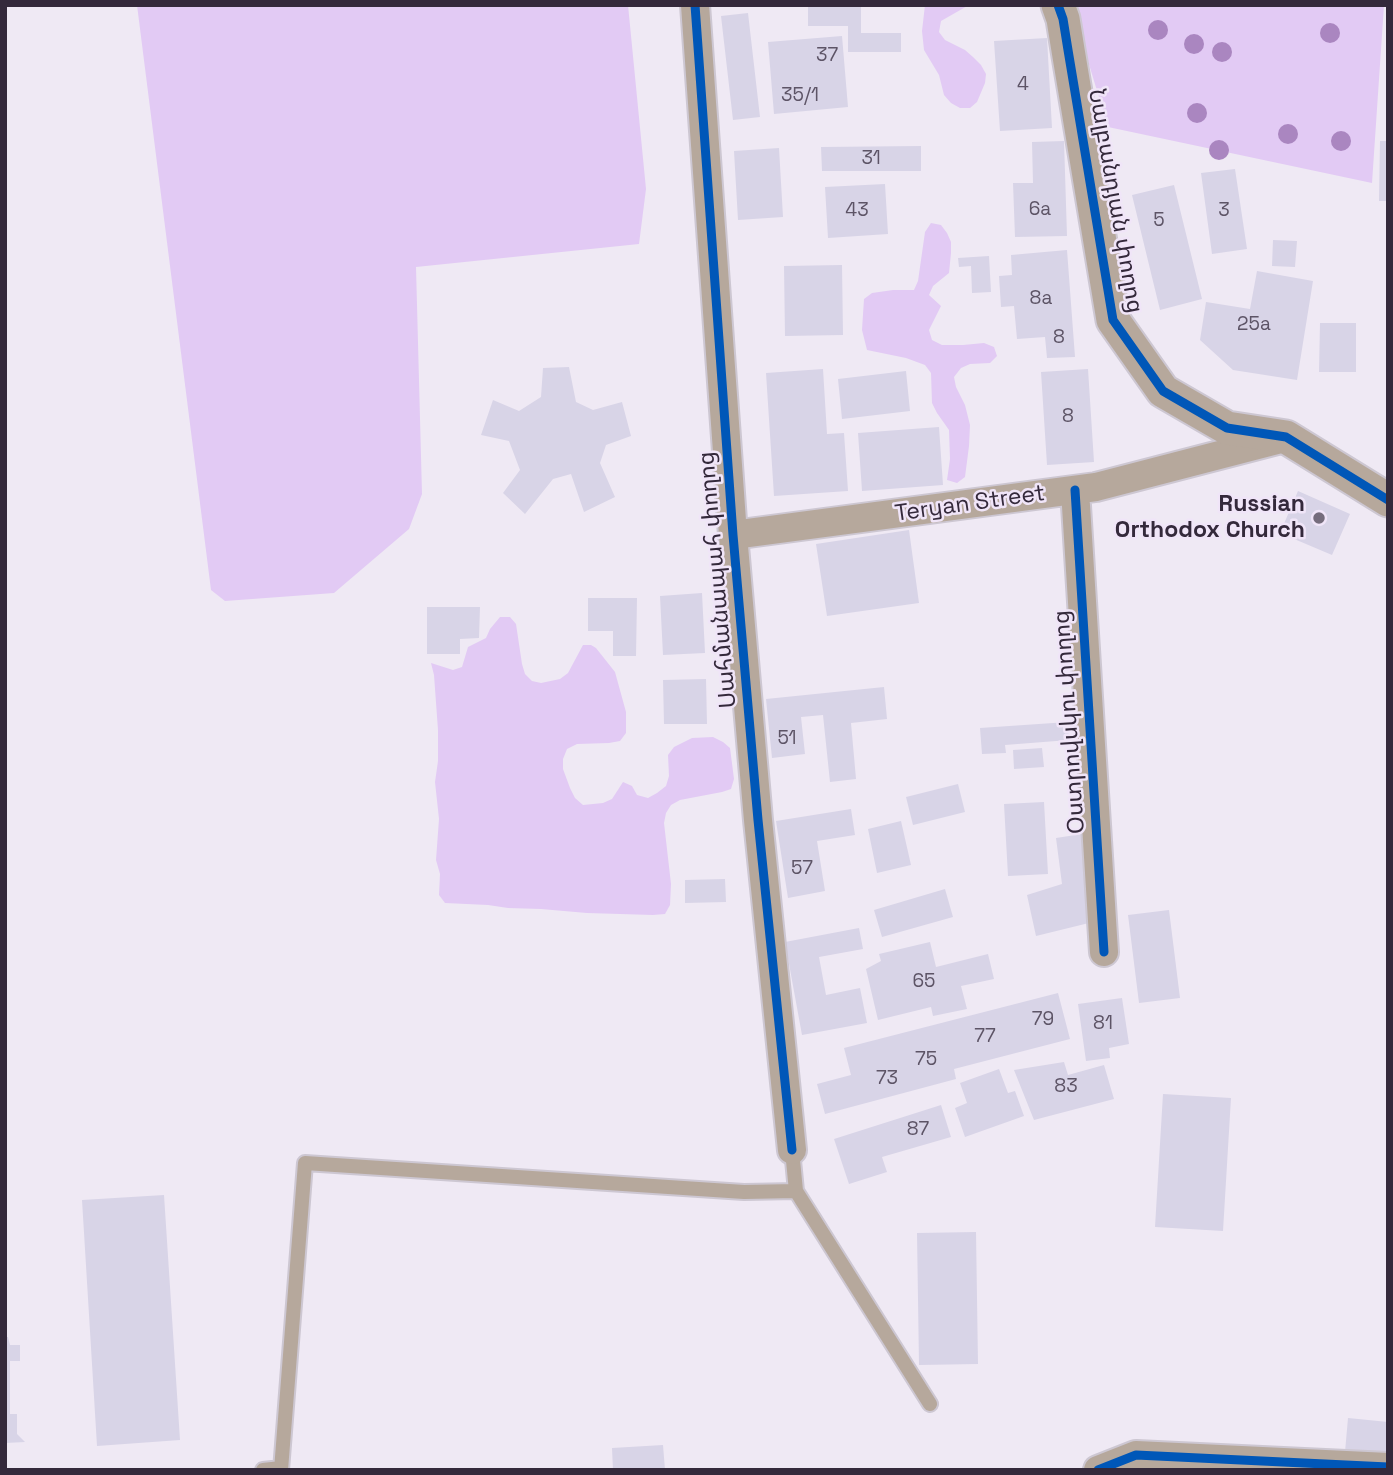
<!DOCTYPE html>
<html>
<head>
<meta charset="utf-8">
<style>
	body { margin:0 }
	#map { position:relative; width:1393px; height:1475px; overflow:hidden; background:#efe9f4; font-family:"Space Grotesk",sans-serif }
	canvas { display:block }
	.frame { position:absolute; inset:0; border:7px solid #34293b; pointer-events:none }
</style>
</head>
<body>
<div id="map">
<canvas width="1393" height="1475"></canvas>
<div class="frame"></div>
</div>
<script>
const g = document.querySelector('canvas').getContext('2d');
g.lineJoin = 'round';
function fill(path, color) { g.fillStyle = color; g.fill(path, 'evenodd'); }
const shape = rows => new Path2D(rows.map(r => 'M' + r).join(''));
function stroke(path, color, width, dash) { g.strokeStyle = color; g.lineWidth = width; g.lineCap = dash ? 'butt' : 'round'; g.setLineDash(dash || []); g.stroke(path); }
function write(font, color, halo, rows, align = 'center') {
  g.font = font + ' "Space Grotesk","Noto Sans Armenian",sans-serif'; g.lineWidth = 5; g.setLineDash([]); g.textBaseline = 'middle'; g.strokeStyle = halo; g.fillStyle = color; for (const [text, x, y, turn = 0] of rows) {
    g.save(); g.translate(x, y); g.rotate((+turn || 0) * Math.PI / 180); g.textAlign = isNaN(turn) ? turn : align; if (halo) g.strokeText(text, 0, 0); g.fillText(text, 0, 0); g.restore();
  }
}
const green = shape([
	[137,5,628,5,646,189,639,244,416,267,422,494,409,529,334,593,225,601,211,590],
	[925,5,969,5,941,21,939,32,945,40,965,50,973,57,981,65,986,74,985,83,977,102,970,108,960,108,951,103,944,95,939,75,924,50,922,31],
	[1071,5,1384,5,1372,183,1108,127],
	[931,223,941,225,947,233,951,242,951,253,949,273,933,286,929,295,941,306,929,330,932,340,942,345,963,345,984,343,994,347,997,356,990,363,970,364,961,368,954,377,956,387,965,405,970,425,969,446,965,477,957,483,947,480,950,459,949,430,937,413,932,403,931,373,925,365,906,358,867,350,862,330,864,299,872,293,893,290,914,290,918,281,925,232],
	[500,617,510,617,516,624,522,664,525,674,532,681,541,683,560,679,568,673,583,645,591,645,596,648,615,672,626,712,626,733,620,741,609,743,577,744,567,749,563,759,563,769,570,788,575,798,583,805,603,803,612,799,623,782,632,786,637,795,648,798,657,793,666,786,669,776,668,755,674,747,692,738,713,737,723,742,730,748,734,779,731,789,722,792,680,800,671,805,666,813,664,823,671,884,670,905,665,914,653,915,587,913,541,909,508,908,488,905,445,903,439,895,440,874,436,860,439,819,435,782,438,761,438,730,434,675,431,663,453,670,462,667,468,647,486,638,490,629]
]);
const building = shape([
	[808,5,861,5,861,33,901,33,901,52,848,52,848,26,808,26],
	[748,13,760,117,733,120,721,16],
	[842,36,848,107,774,114,768,42],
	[1047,38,1052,128,1000,131,994,41],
	[1064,141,1067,236,1015,237,1013,183,1033,183,1032,142],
	[1380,141,1388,141,1388,201,1379,201],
	[921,146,921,171,822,171,821,147],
	[779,148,783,217,738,220,734,151],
	[1235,169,1247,249,1212,254,1201,173],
	[885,184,888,234,828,238,825,187],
	[1174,185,1202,299,1160,310,1132,195],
	[1273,240,1297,241,1295,267,1272,266],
	[1067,250,1075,357,1047,358,1045,337,1017,339,1014,306,1001,307,999,276,1012,275,1011,255],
	[989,256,991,292,972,293,971,266,959,267,958,258],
	[842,265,843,335,785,336,784,266],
	[1257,271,1313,281,1297,380,1233,370,1200,340,1206,302,1250,309],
	[1320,323,1356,323,1356,372,1319,372],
	[569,367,576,402,593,410,622,402,631,436,606,445,600,463,615,497,584,512,571,474,553,479,525,514,503,493,520,470,509,441,481,435,493,400,519,411,541,397,543,368],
	[823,369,827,434,844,433,848,491,774,496,766,373],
	[1088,369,1094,462,1047,465,1041,372],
	[906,371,910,411,842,419,838,379],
	[939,427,943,485,862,491,858,433],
	[1298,491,1350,514,1332,555,1280,533],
	[909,530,919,603,827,616,816,544],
	[702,593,705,653,663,655,660,596],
	[588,598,637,598,636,656,613,656,613,631,588,631],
	[427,607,480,607,479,638,460,639,460,654,427,654],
	[706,679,707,724,664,724,663,680],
	[884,687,887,719,851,723,856,779,830,782,823,715,801,717,805,754,772,758,766,699],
	[1068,722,1069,740,1005,745,1006,753,982,754,980,728],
	[1042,748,1044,767,1014,769,1013,750],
	[958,784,965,812,913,825,906,797],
	[1044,802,1048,874,1008,876,1004,804],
	[851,809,855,835,817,841,825,891,788,898,776,821],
	[901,821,911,865,877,873,868,829],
	[1082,834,1093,922,1036,936,1027,895,1062,884,1056,838],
	[725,879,726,902,685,903,685,880],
	[945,889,953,917,882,937,874,910],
	[1169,910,1180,998,1139,1003,1128,915],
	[859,928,863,949,819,957,826,995,860,988,867,1023,802,1035,785,942],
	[930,942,936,967,988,954,994,979,961,986,967,1009,933,1016,931,1007,878,1020,866,969,881,961,879,954],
	[1058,993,1070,1039,954,1069,956,1079,825,1114,817,1084,851,1075,844,1048],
	[1122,998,1129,1044,1109,1048,1110,1058,1086,1061,1078,1004],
	[1064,1062,1068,1075,1104,1065,1114,1099,1034,1120,1014,1070],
	[999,1069,1008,1093,1015,1091,1024,1116,965,1137,955,1108,967,1103,960,1083],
	[1163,1094,1231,1098,1223,1231,1155,1227],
	[941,1105,951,1137,882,1157,887,1172,849,1184,834,1139],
	[164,1195,180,1440,97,1446,82,1200],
	[976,1232,978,1364,919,1365,917,1233],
	[5,1337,8,1337,10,1345,20,1345,20,1361,10,1361,10,1414,17,1414,17,1434,25,1442,5,1443],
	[1348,1418,1388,1422,1388,1455,1345,1452],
	[663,1445,665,1470,613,1470,612,1448]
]);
const service = shape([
	[792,1150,796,1191,930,1404],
	[263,1470,281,1468],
	[281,1470,305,1163,744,1192,796,1191]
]);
const minor = shape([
	[695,5,733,535,758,820,792,1150],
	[1075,490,1104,952],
	[733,535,1096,487,1281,439],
	[1098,1470,1136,1455,1388,1467]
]);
const tertiary = shape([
	[1058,5,1063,19,1068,50,1113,320,1163,391,1227,428,1286,437,1388,500]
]);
const cycleway = shape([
	[695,5,733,535,758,820,792,1150],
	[1058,5,1063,19,1068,50,1113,320,1163,391,1227,428,1286,437,1388,500],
	[1075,490,1104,952],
	[1098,1470,1136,1455,1388,1467]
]);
const trees = [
	[1158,30],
	[1330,33],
	[1194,44],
	[1222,52],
	[1197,113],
	[1288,134],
	[1341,141],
	[1219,150]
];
const markers = [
	[1319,518,7,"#756c7c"]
];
const numberNames = [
	["37",827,56],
	["4",1023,85],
	["35/1",800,96],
	["31",871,159],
	["6a",1040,210],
	["43",857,211],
	["3",1224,211],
	["5",1159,221],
	["8a",1041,299],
	["25a",1254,325],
	["8",1059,338],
	["8",1068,417],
	["51",787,739],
	["57",802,869],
	["65",924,982],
	["79",1043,1020],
	["81",1103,1024],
	["77",985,1037],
	["75",926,1060],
	["73",887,1079],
	["83",1066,1087],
	["87",918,1130]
];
const streetNames = [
	["Նալբանդյան փողոց",1115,201,80],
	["Teryan Street",970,504,-8],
	["Սահմանապահ փողոց",718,580,-95],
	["Օստրովսկու փողոց",1070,722,-94]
];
const poiNames = [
	["Russian",1305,505],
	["Orthodox Church",1305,531]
];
fill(green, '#e2caf4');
fill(building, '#d8d4e7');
stroke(service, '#cdc7d2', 18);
stroke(minor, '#cdc7d2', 32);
stroke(tertiary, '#cdc7d2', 37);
stroke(service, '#b6a89c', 14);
stroke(minor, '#b6a89c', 28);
stroke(tertiary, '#b6a89c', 33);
stroke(cycleway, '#0057b8', 9);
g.fillStyle = '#aa86c0';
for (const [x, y] of trees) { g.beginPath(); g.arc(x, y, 10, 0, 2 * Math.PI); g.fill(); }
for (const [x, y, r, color] of markers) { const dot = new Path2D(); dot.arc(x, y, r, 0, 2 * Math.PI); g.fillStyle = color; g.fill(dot); stroke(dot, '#f0e5f8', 2.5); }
write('19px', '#5d5466', null, numberNames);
write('23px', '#34293b', '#f0e5f8', streetNames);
write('bold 23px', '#34293b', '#f0e5f8', poiNames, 'right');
</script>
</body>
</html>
